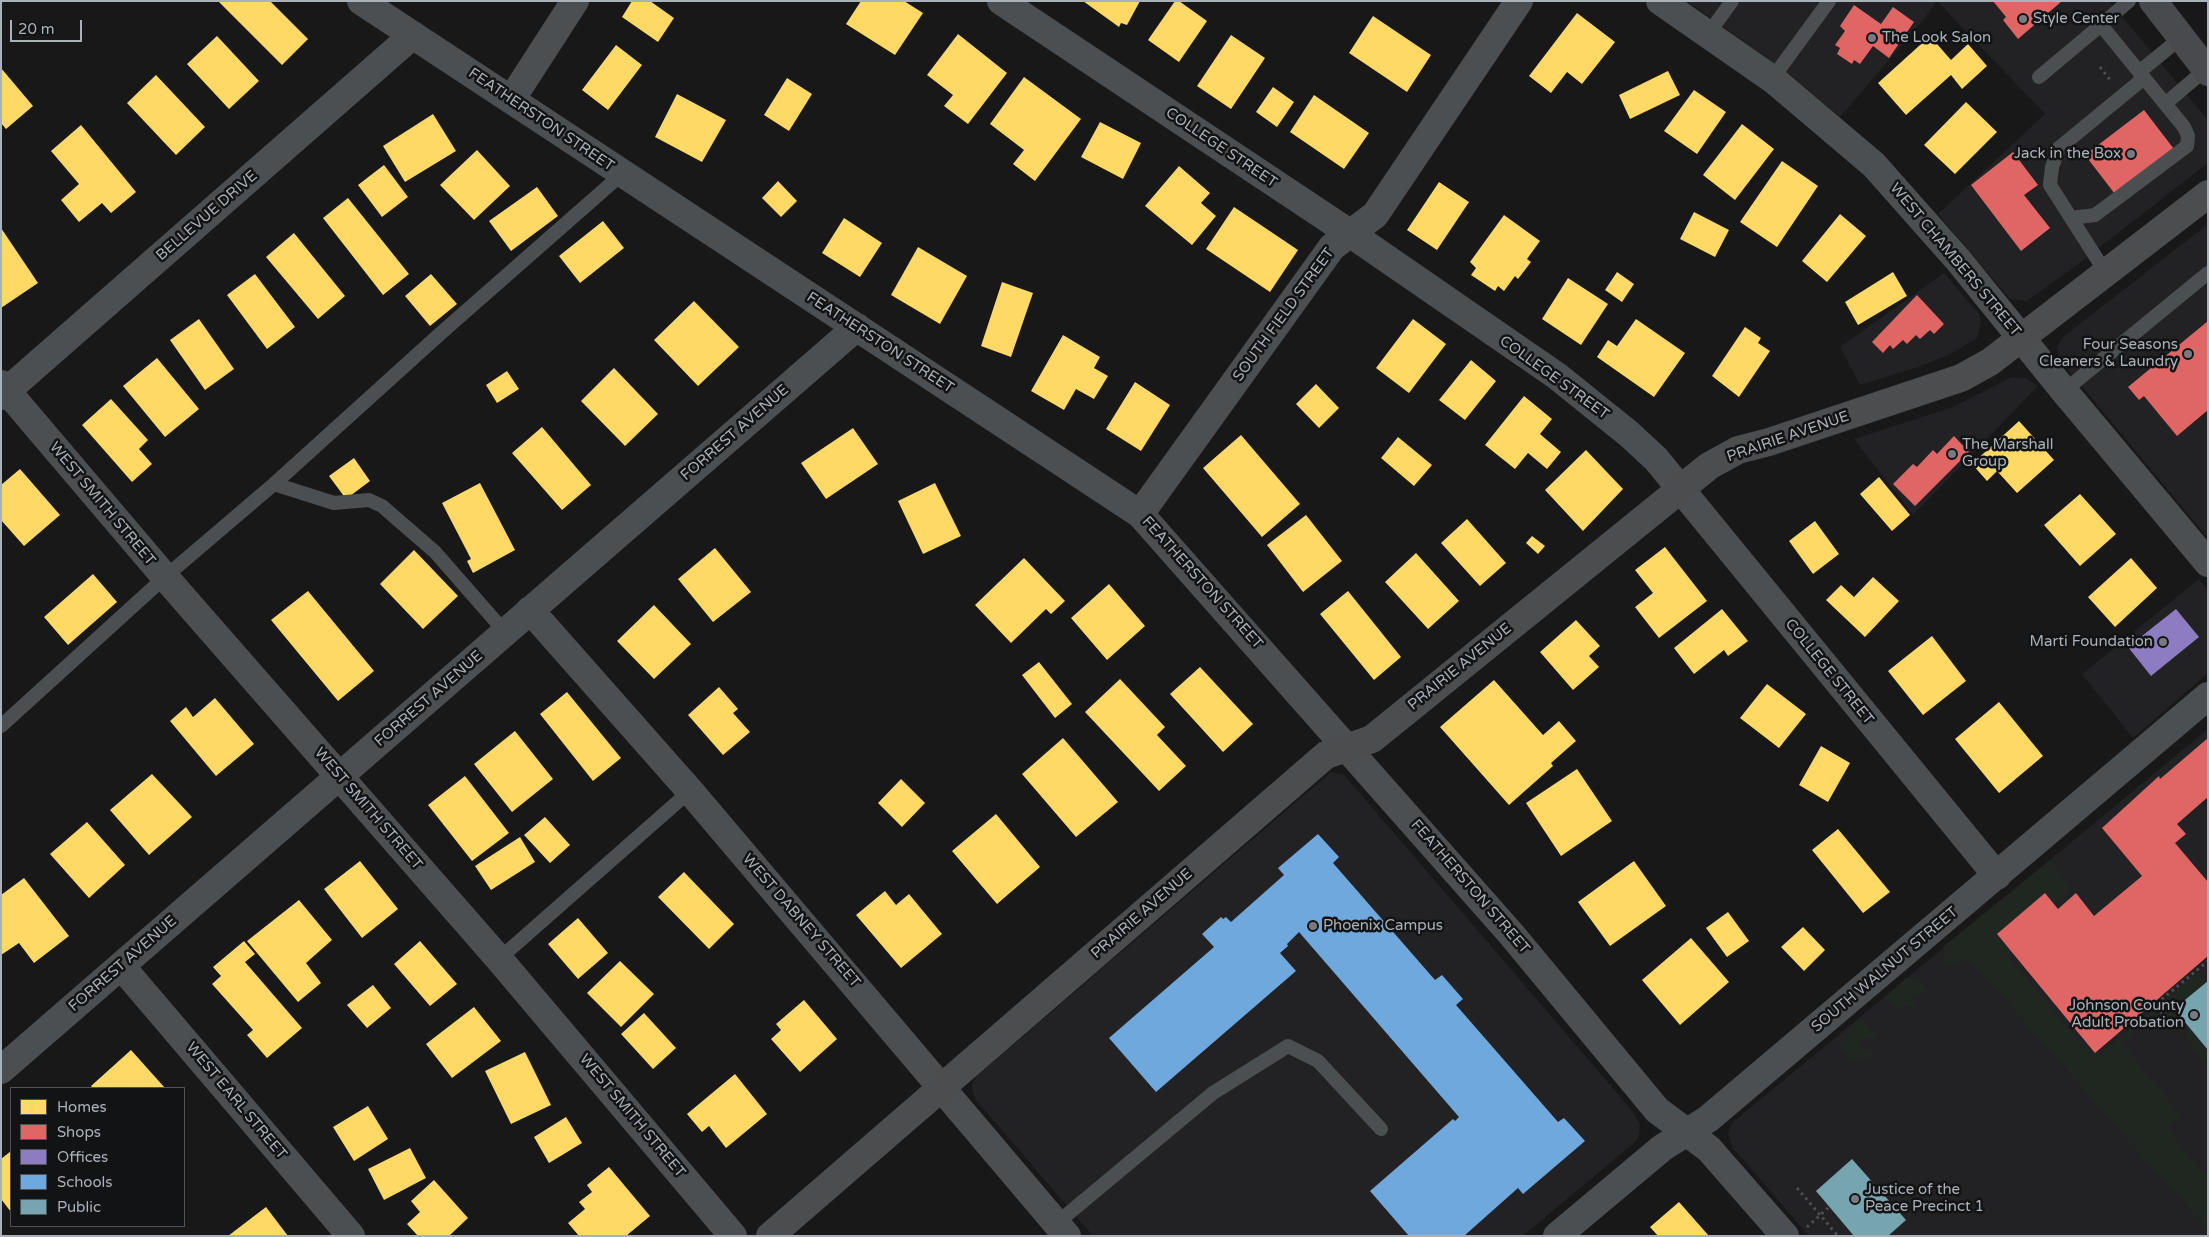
<!DOCTYPE html>
<html>
<head>
<meta charset="utf-8">
<style>
	body { margin:0 }
	#map { position:relative; width:2209px; height:1237px; overflow:hidden; background:#181818; font-family:"Varela Round",sans-serif }
	canvas { display:block }
	.frame { position:absolute; inset:0; border:2px solid #aab1b9; pointer-events:none }
	.legend { position:absolute; left:10px; top:1087px; width:175px; height:140px; box-sizing:border-box; background:#121314; border:1px solid #4f5256; margin:0; padding:6px 9px; list-style:none; font-size:15px; color:#aab1b9 }
	.legend li { display:flex; align-items:center; gap:10px; height:25px }
	.legend b { width:25px; border:1px solid #4f5256 }
	.scale { position:absolute; left:10px; top:20px; width:72px; height:22px; box-sizing:border-box; border:2px solid #aab1b9; border-top:0; padding-left:6px; font-size:15px; line-height:18px; white-space:nowrap; color:#aab1b9; -webkit-text-stroke:4px #121314; paint-order:stroke }
</style>
</head>
<body>
<div id="map">
<canvas width="2209" height="1237"></canvas>
<div class="frame"></div>
<ul class="legend">
<li><b style="height:14px;background:#ffd966"></b>Homes</li>
<li><b style="height:14px;background:#e06666"></b>Shops</li>
<li><b style="height:14px;background:#8e7cc3"></b>Offices</li>
<li><b style="height:14px;background:#6fa8dc"></b>Schools</li>
<li><b style="height:14px;background:#76a5af"></b>Public</li>
</ul>
<div class="scale">20 m</div>
</div>
<script>
const g = document.querySelector('canvas').getContext('2d');
g.lineJoin = 'round';
function fill(path, color) { g.fillStyle = color; g.fill(path, 'evenodd'); }
const shape = rows => new Path2D(rows.map(r => 'M' + r).join(''));
function stroke(path, color, width, dash) { g.strokeStyle = color; g.lineWidth = width; g.lineCap = dash ? 'butt' : 'round'; g.setLineDash(dash || []); g.stroke(path); }
function write(font, color, halo, rows, align = 'center') {
  g.font = font + ' "Varela Round",sans-serif'; g.lineWidth = 5; g.setLineDash([]); g.textBaseline = 'middle'; g.strokeStyle = halo; g.fillStyle = color; for (const [text, x, y, turn = 0] of rows) {
    g.save(); g.translate(x, y); g.rotate((+turn || 0) * Math.PI / 180); g.textAlign = isNaN(turn) ? turn : align; if (halo) g.strokeText(text, 0, 0); g.fillText(text, 0, 0); g.restore();
  }
}
const built = shape([
	[1687,1,1937,1,1925,18,1840,117,1787,72],
	[1937,1,2109,1,2208,120,2208,163,2078,264,2027,301,2010,299,1938,214,2045,114],
	[2208,224,2208,538,2064,365,2059,358,2057,347,2063,337],
	[1944,273,1979,314,1981,323,1977,338,1951,354,1921,366,1860,385,1840,347],
	[2012,377,2026,378,2038,386,1913,515,1854,439,1953,407],
	[2199,579,2208,590,2208,673,2133,738,2082,674],
	[2208,729,2208,1236,1809,1236,1733,1148,1728,1134,1732,1123],
	[1331,772,1342,774,1346,777,1630,1108,1640,1124,1639,1135,1636,1141,1523,1236,1093,1236,975,1099,972,1088,973,1082,978,1075]
]);
const green = shape([
	[2050,860,2073,888,2053,904,2045,894,1997,934,2010,950,2006,954,2095,1059,2155,1008,2161,1015,2145,1028,2142,1026,2122,1043,2180,1114,2166,1127,2208,1179,2208,1230,1970,960,1948,965,1946,963,1943,947],
	[2198,972,2206,983,2185,1022,2177,1028,2159,1005],
	[1906,978,1916,978,1929,990,1928,992,1911,996,1917,1005,1894,1009,1885,997],
	[1861,1018,1876,1033,1876,1037,1859,1040,1862,1050,1871,1048,1873,1057,1852,1061,1842,1048,1840,1042,1841,1036],
	[2191,1029,2208,1050,2208,1065,2184,1035]
]);
const homes = shape([
	[218,1,270,1,308,39,282,65],
	[632,1,650,1,674,18,658,42,622,17],
	[861,1,904,1,923,13,895,55,846,24],
	[1083,1,1140,1,1127,25,1121,23,1119,27],
	[1175,1,1179,1,1207,21,1179,62,1148,40],
	[1577,13,1615,42,1582,84,1567,72,1551,93,1529,76],
	[1373,16,1431,55,1407,92,1349,53],
	[958,34,1007,73,968,124,944,106,953,95,927,75],
	[1231,35,1265,58,1231,109,1197,86],
	[217,36,259,81,229,109,187,64],
	[1930,36,1951,60,1968,44,1987,66,1962,89,1951,75,1906,115,1878,83],
	[616,45,642,65,608,110,582,90],
	[1,68,33,106,6,129,1,123],
	[1668,71,1680,95,1630,119,1619,95],
	[156,75,205,127,176,155,127,103],
	[1024,77,1081,119,1035,181,1013,164,1024,150,990,124],
	[787,78,812,94,789,131,764,115],
	[1273,87,1294,102,1277,127,1256,112],
	[1694,90,1726,112,1697,154,1664,131],
	[677,94,726,120,702,162,655,137],
	[1314,95,1369,133,1344,169,1290,132],
	[1966,102,1997,132,1955,174,1924,145],
	[433,114,456,151,405,182,383,146],
	[1100,122,1141,143,1123,179,1081,157],
	[1742,124,1774,149,1735,200,1703,175],
	[81,125,136,192,111,213,102,203,79,222,61,200,79,184,51,151],
	[477,150,510,186,474,220,440,185],
	[1782,161,1818,186,1777,247,1740,222],
	[384,165,408,197,382,217,358,185],
	[1179,166,1210,193,1201,203,1216,216,1192,245,1145,206],
	[778,181,797,201,781,217,762,198],
	[1439,182,1469,202,1437,250,1407,230],
	[537,187,558,216,511,251,489,221],
	[348,198,409,274,383,295,323,218],
	[1234,207,1298,250,1270,292,1206,249],
	[1694,212,1729,230,1715,257,1680,239],
	[1840,214,1866,236,1827,282,1802,261],
	[1504,215,1540,241,1527,259,1531,262,1518,279,1515,276,1504,291,1498,286,1495,291,1471,275,1476,268,1470,262],
	[844,218,882,243,860,277,822,253],
	[603,221,624,248,580,283,559,256],
	[1,228,38,283,1,308],
	[294,233,345,296,318,319,266,257],
	[918,247,967,276,940,324,891,295],
	[1617,272,1634,284,1622,302,1605,290],
	[1893,272,1907,296,1858,325,1845,302],
	[255,274,295,327,267,349,227,295],
	[431,274,457,304,430,326,405,296],
	[1568,278,1608,304,1581,345,1542,319],
	[1002,282,1033,293,1011,357,981,346],
	[694,301,739,347,698,386,654,340],
	[199,319,234,369,205,390,170,340],
	[1413,319,1446,344,1409,393,1376,368],
	[1636,319,1685,353,1654,397,1597,357,1608,340,1617,346],
	[1745,327,1761,338,1758,343,1770,351,1739,397,1712,376],
	[1063,335,1100,357,1094,368,1108,376,1094,399,1076,389,1064,410,1031,391],
	[157,358,199,409,165,437,123,386],
	[1471,360,1496,381,1465,420,1439,400],
	[614,368,658,414,625,446,581,401],
	[507,371,519,389,497,403,486,385],
	[1135,382,1170,405,1141,451,1106,429],
	[1316,384,1339,408,1319,428,1296,404],
	[1524,396,1552,419,1540,434,1561,452,1547,469,1528,453,1515,469,1485,445],
	[111,399,148,440,139,449,152,464,132,482,82,425],
	[2019,421,2054,460,2017,493,1997,471,1987,481,1972,464],
	[542,427,591,485,562,510,512,453],
	[853,428,878,464,826,499,801,463],
	[1241,435,1300,504,1262,537,1203,468],
	[1398,437,1432,465,1414,486,1381,458],
	[1586,450,1623,489,1583,531,1545,490],
	[354,458,370,481,346,499,329,476],
	[20,469,60,515,24,546,1,520,1,485],
	[1879,477,1910,515,1892,531,1860,494],
	[480,483,515,550,473,573,467,561,471,559,442,503],
	[935,483,961,536,923,554,898,501],
	[2080,494,2116,534,2080,566,2044,525],
	[1306,515,1342,561,1303,592,1267,545],
	[1467,519,1506,563,1480,586,1441,543],
	[1815,521,1839,554,1813,574,1789,541],
	[1532,536,1545,546,1538,554,1526,543],
	[1665,547,1707,601,1659,638,1635,607,1653,593,1635,570],
	[715,548,751,592,713,622,678,579],
	[414,550,458,596,423,629,380,584],
	[1416,553,1459,601,1428,629,1385,582],
	[1024,558,1065,601,1051,614,1046,609,1011,643,975,605],
	[2131,558,2157,588,2115,627,2088,597],
	[93,574,117,602,68,645,44,617],
	[1873,577,1899,601,1865,637,1826,600,1841,585,1854,597],
	[1109,584,1145,626,1107,660,1071,618],
	[308,591,374,671,338,701,271,620],
	[1348,591,1401,657,1374,680,1320,614],
	[654,605,691,644,654,679,617,641],
	[1722,609,1748,641,1728,656,1724,650,1694,674,1674,648],
	[1576,620,1600,646,1589,656,1599,667,1573,690,1540,652],
	[1932,636,1966,681,1923,715,1888,671],
	[1039,662,1072,704,1055,718,1022,675],
	[1200,667,1253,724,1223,752,1170,694],
	[1120,679,1165,727,1157,735,1186,766,1159,791,1085,712],
	[1494,680,1543,735,1559,721,1576,741,1551,763,1553,766,1509,805,1440,727],
	[1767,684,1806,714,1779,748,1740,718],
	[719,687,738,709,733,713,750,732,723,755,688,715],
	[567,692,621,758,593,781,540,714],
	[215,698,254,744,216,776,170,721,186,707,193,717],
	[1999,702,2043,756,1999,793,1955,739],
	[515,731,553,779,512,812,474,764],
	[1063,738,1118,802,1076,837,1022,774],
	[1821,746,1850,763,1828,802,1799,785],
	[1577,769,1612,821,1561,856,1526,803],
	[152,774,192,817,149,855,110,810],
	[465,776,509,833,472,861,428,805],
	[901,779,925,803,902,827,878,803],
	[996,814,1040,867,997,904,952,851],
	[545,817,570,845,550,863,524,835],
	[87,822,125,865,89,898,50,854],
	[1838,829,1890,892,1863,913,1812,850],
	[520,837,535,862,491,890,475,866],
	[360,861,398,909,362,938,324,889],
	[1634,861,1666,906,1610,946,1578,902],
	[684,872,734,924,709,949,658,897],
	[24,878,69,936,34,963,19,943,1,955,1,895],
	[885,891,896,905,909,894,942,934,901,968,856,915],
	[299,900,332,940,306,963,321,983,298,1002,247,941],
	[1728,912,1749,941,1727,957,1706,928],
	[578,918,608,953,578,979,548,944],
	[1803,927,1825,950,1804,971,1781,947],
	[1691,938,1729,982,1680,1025,1642,980],
	[244,941,255,954,245,962,302,1028,267,1058,247,1035,253,1030,212,984,221,976,213,967],
	[420,941,457,984,430,1006,394,964],
	[620,961,654,994,621,1027,587,993],
	[373,985,391,1008,367,1028,347,1005],
	[804,1000,837,1039,800,1072,771,1039,781,1030,776,1024],
	[474,1007,501,1041,452,1078,426,1044],
	[644,1013,676,1048,653,1069,621,1034],
	[131,1050,165,1088,93,1088,91,1086],
	[525,1052,551,1105,511,1124,485,1071],
	[735,1074,767,1114,726,1148,709,1126,702,1132,687,1114],
	[368,1106,388,1139,354,1161,333,1127],
	[566,1117,582,1143,549,1163,534,1137],
	[410,1148,426,1178,384,1200,368,1169],
	[11,1151,11,1212,1,1199,1,1159],
	[609,1167,650,1216,626,1236,579,1236,568,1223,585,1209,579,1202,592,1192,587,1185],
	[434,1180,468,1218,449,1236,418,1236,407,1224,420,1212,411,1201],
	[1679,1202,1709,1236,1658,1236,1650,1227],
	[266,1207,288,1236,228,1236]
]);
const shops = shape([
	[1993,1,2062,1,2018,39,2003,20,2006,17],
	[1854,5,1881,24,1893,7,1914,22,1889,58,1873,46,1860,64,1854,60,1852,64,1837,54,1840,48,1835,45,1845,31,1840,26],
	[2144,110,2177,153,2118,198,2085,155],
	[2013,152,2038,185,2024,195,2050,228,2021,251,1971,185],
	[1917,295,1944,324,1934,334,1930,330,1920,339,1916,335,1907,344,1903,340,1893,349,1890,345,1883,353,1872,342],
	[2208,321,2208,410,2177,436,2144,396,2139,400,2128,387],
	[1954,436,1969,452,1915,506,1893,484,1913,464,1917,467,1933,450,1937,454],
	[2208,738,2208,797,2177,824,2186,834,2175,843,2208,882,2208,956,2095,1053,1997,934,2045,893,2058,909,2076,893,2094,916,2142,876,2102,828,2159,776,2160,779]
]);
const offices = shape([
	[2176,609,2199,637,2151,676,2128,647]
]);
const schools = shape([
	[1318,834,1339,857,1333,863,1435,980,1442,975,1463,999,1456,1005,1558,1122,1564,1118,1585,1141,1523,1194,1518,1188,1464,1236,1409,1236,1370,1191,1453,1119,1455,1121,1459,1117,1299,932,1287,944,1288,946,1280,953,1296,971,1156,1092,1109,1038,1214,947,1202,934,1221,917,1223,919,1226,917,1231,922,1284,875,1278,868]
]);
const public = shape([
	[2208,981,2208,1050,2174,1009],
	[1852,1159,1906,1220,1888,1236,1854,1236,1816,1191]
]);
const path = shape([
	[2100,67,2111,81],
	[2162,1013,2155,1005,2208,961],
	[1797,1188,1838,1236],
	[1807,1227,1829,1207]
]);
const lane = shape([
	[2101,25,2129,1],
	[1709,33,1732,1],
	[2139,72,2182,37],
	[2039,77,2101,25,2184,127,2188,136,2187,146,2095,215,2071,218],
	[1772,79,1829,1],
	[2165,104,2206,69],
	[2106,273,2050,185,2052,167,2059,148,2144,78],
	[2064,391,2208,273],
	[274,484,334,503,369,500,382,506,435,552,505,632],
	[1,726,165,577,274,484,441,333,622,174],
	[499,959,690,791],
	[1057,1223,1213,1093,1288,1046,1318,1061,1381,1129]
]);
const street = shape([
	[361,1,1140,514,1512,935,1657,1110,1709,1149,1785,1236],
	[1001,1,1351,234,1557,376,1629,434,1656,459,1997,876],
	[1660,1,1775,81,1874,165,1959,261,2064,391,2208,563],
	[511,100,575,1],
	[1,384,165,577,499,959,733,1236],
	[1,396,413,35],
	[1140,514,1332,247,1375,215,1519,1],
	[530,610,690,791,1067,1236],
	[121,966,351,1236],
	[1,1070,857,327],
	[1557,1236,1662,1148,1708,1119,2208,696]
]);
const secondary = shape([
	[770,1236,1326,755,1372,739,1709,466,1738,450,1769,442,1961,378,1990,362,2208,194]
]);
const primary = shape([
	[2153,1,2208,72]
]);
const markers = [
	[2023,19,5,"#777b81"],
	[1872,38,5,"#777b81"],
	[2131,154,5,"#777b81"],
	[2188,354,5,"#777b81"],
	[1952,454,5,"#777b81"],
	[2163,642,5,"#777b81"],
	[1313,926,5,"#777b81"],
	[2194,1015,5,"#777b81"],
	[1855,1199,5,"#777b81"]
];
const poiNames = [
	["Style Center",2033,19],
	["The Look Salon",1882,38],
	["Jack in the Box",2121,154,"right"],
	["Four Seasons",2178,345,"right"],
	["Cleaners & Laundry",2178,362,"right"],
	["The Marshall",1962,445],
	["Group",1962,462],
	["Marti Foundation",2153,642,"right"],
	["Phoenix Campus",1323,926],
	["Johnson County",2184,1006,"right"],
	["Adult Probation",2184,1023,"right"],
	["Justice of the",1865,1190],
	["Peace Precinct 1",1865,1207]
];
const streetNames = [
	["FEATHERSTON STREET",541,120,34],
	["COLLEGE STREET",1221,148,34],
	["BELLEVUE DRIVE",207,216,-41],
	["WEST CHAMBERS STREET",1955,260,50],
	["SOUTH FIELD STREET",1284,315,-54],
	["FEATHERSTON STREET",880,343,33],
	["COLLEGE STREET",1554,378,36],
	["FORREST AVENUE",735,433,-41],
	["PRAIRIE AVENUE",1788,437,-19],
	["WEST SMITH STREET",102,504,50],
	["FEATHERSTON STREET",1202,583,48],
	["PRAIRIE AVENUE",1460,667,-39],
	["COLLEGE STREET",1829,672,51],
	["FORREST AVENUE",429,699,-41],
	["WEST SMITH STREET",368,809,49],
	["FEATHERSTON STREET",1470,887,49],
	["PRAIRIE AVENUE",1142,914,-41],
	["WEST DABNEY STREET",801,921,49],
	["FORREST AVENUE",123,964,-41],
	["SOUTH WALNUT STREET",1885,970,-40],
	["WEST EARL STREET",236,1101,50],
	["WEST SMITH STREET",632,1116,50]
];
fill(built, '#222224');
fill(green, '#202720');
fill(homes, '#ffd966');
fill(shops, '#e06666');
fill(offices, '#8e7cc3');
fill(schools, '#6fa8dc');
fill(public, '#76a5af');
stroke(path, '#4e4f53', 3, [2.5, 4]);
stroke(lane, '#4c4f51', 14);
stroke(street, '#4c4f51', 28);
stroke(secondary, '#4b4d4f', 28);
stroke(primary, '#494a4d', 28);
for (const [x, y, r, color] of markers) { const dot = new Path2D(); dot.arc(x, y, r, 0, 2 * Math.PI); g.fillStyle = color; g.fill(dot); stroke(dot, '#121314', 2); }
write('15px', '#aab1b9', '#121314', poiNames, 'left');
write('15px', '#aab1b9', '#121314', streetNames);
</script>
</body>
</html>
